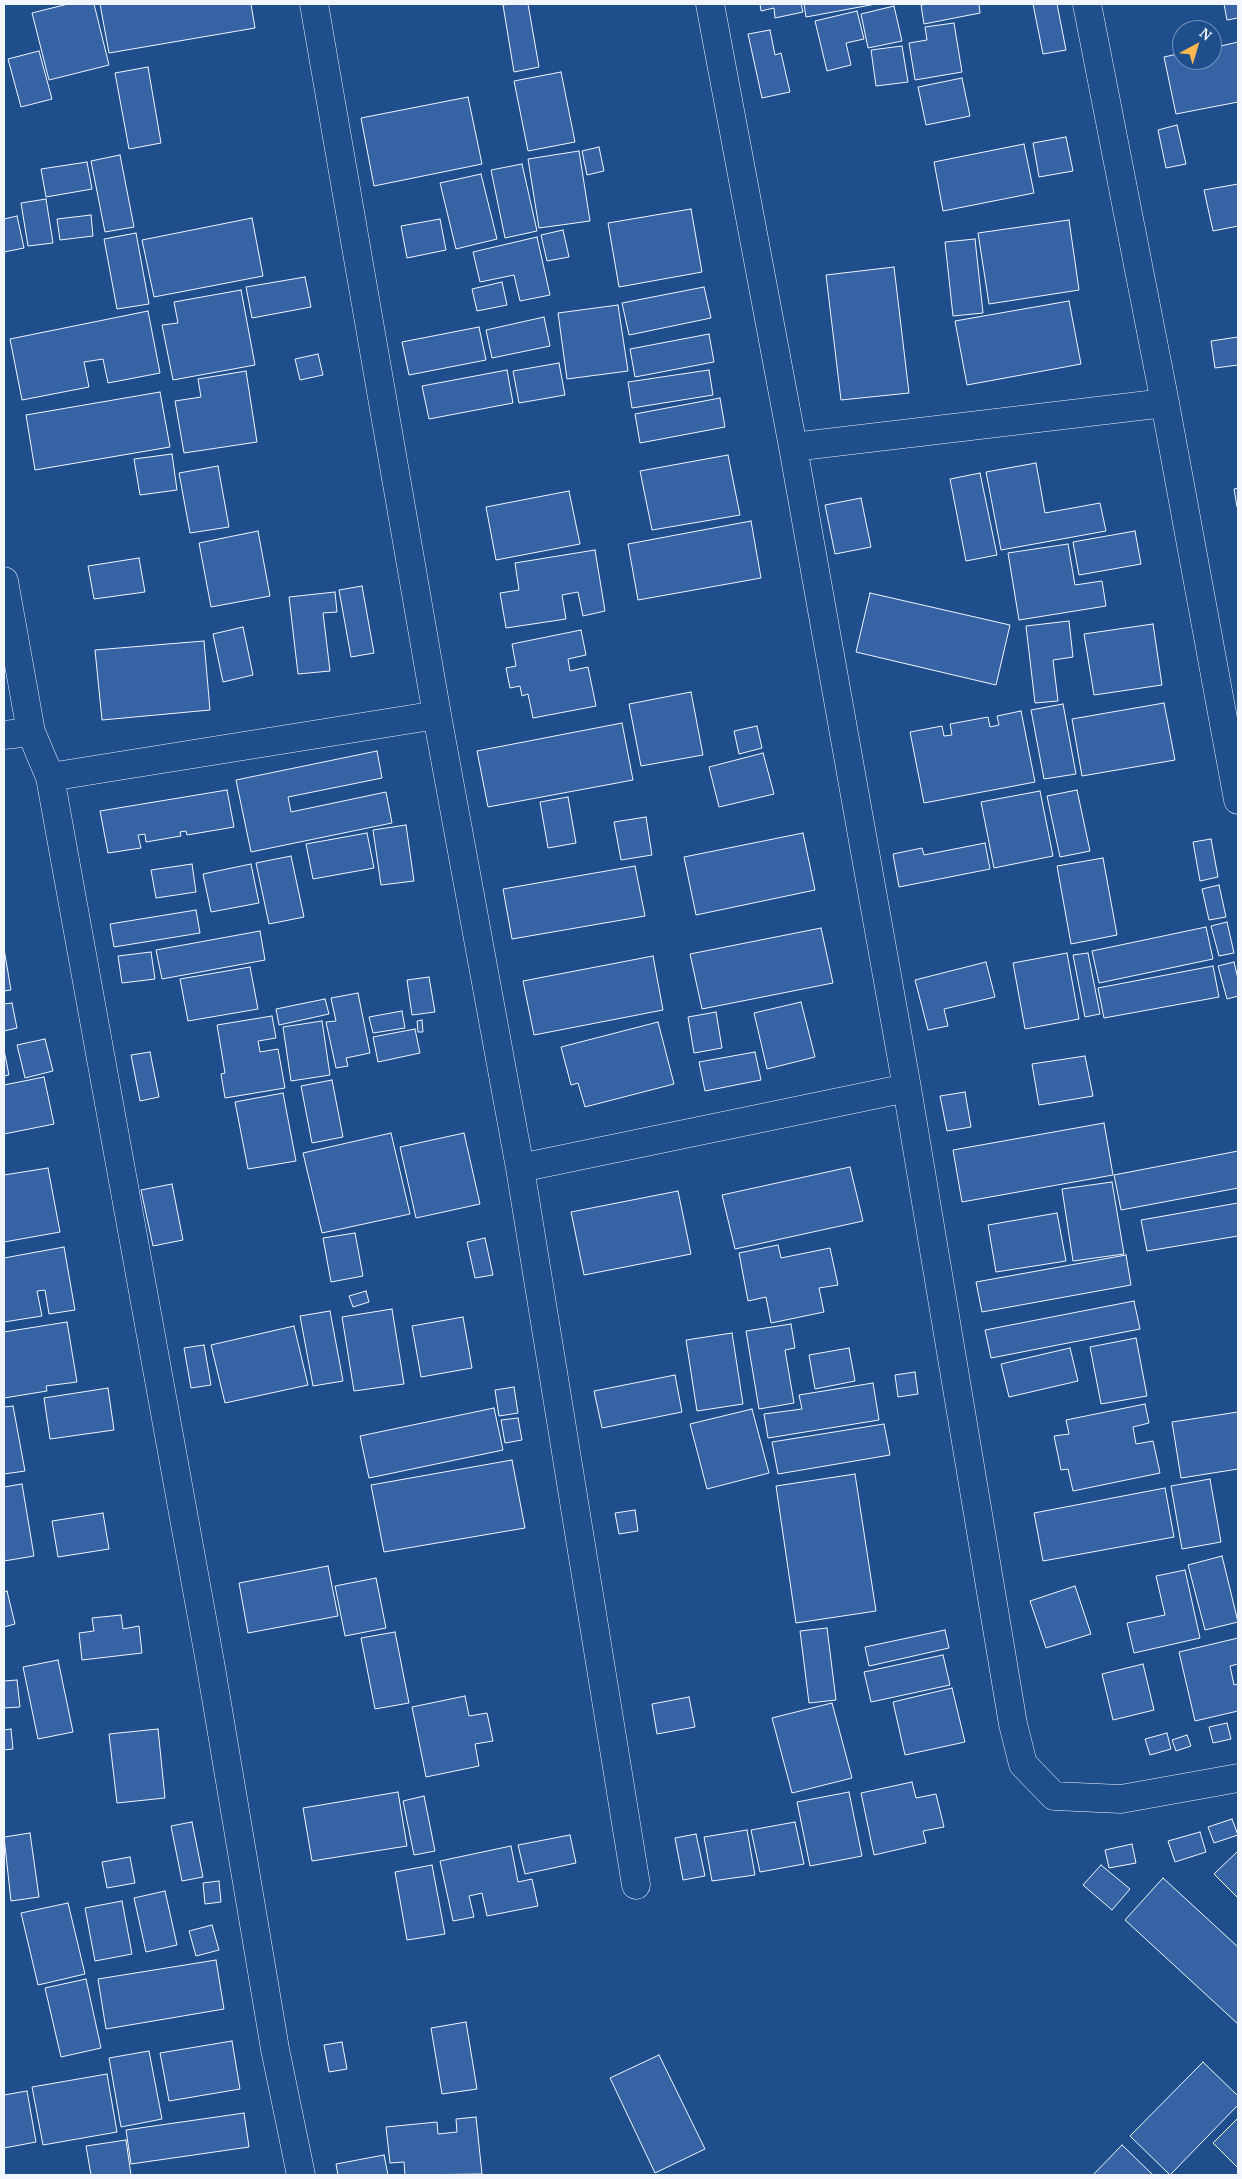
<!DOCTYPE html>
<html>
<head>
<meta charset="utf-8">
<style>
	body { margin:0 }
	#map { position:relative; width:1242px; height:2179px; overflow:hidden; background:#1f4e8c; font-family:"PT Serif",serif }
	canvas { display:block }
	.frame { position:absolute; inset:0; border:5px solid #f2f6ff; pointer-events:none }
	.north { position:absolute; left:1172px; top:20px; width:50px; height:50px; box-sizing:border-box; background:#1f4e8c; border:1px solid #7391ba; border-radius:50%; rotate:39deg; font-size:14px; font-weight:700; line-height:20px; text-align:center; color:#f2f6ff }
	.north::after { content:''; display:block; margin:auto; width:18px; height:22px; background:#ffb74d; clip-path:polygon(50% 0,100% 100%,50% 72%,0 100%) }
</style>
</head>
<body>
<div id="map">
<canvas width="1242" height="2179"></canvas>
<div class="frame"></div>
<div class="north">N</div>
</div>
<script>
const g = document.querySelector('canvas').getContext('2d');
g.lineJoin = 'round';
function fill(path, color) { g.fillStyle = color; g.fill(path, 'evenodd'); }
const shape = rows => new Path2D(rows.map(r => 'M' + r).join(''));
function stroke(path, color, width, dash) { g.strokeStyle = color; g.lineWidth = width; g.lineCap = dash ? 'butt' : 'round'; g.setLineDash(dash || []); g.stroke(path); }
const building = shape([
	[68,4,94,4,109,65,49,80,32,13,68,4],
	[100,4,251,4,255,28,109,53,100,4],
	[510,4,528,4,539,67,514,72,503,5,510,4],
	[760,4,801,4,803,12,775,18,774,8,761,11,760,4],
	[804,4,876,4,806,17,804,4],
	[928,4,979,4,980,13,924,24,921,5,928,4],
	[1033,4,1057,4,1066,50,1043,54,1033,4],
	[1224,4,1238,4,1238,18,1227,20,1224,4],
	[894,6,902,41,868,48,861,14,894,6],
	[857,11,864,39,846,43,851,65,827,71,815,21,857,11],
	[954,23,962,72,915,80,909,43,927,40,925,27,954,23],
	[770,30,775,55,781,53,790,92,762,98,748,34,770,30],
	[1238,42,1238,102,1176,114,1164,57,1182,53,1182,60,1212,60,1212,48,1238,42],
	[902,46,908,82,876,86,871,50,902,46],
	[39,51,52,99,21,107,8,59,39,51],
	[148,67,161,143,129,149,115,73,148,67],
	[561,72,575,142,528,151,514,81,561,72],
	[962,78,970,116,926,125,918,87,962,78],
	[468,97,482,164,374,186,361,118,468,97],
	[1177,125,1186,164,1166,168,1158,130,1177,125],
	[1066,137,1073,171,1039,177,1033,143,1066,137],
	[1024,144,1034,193,943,211,934,162,1024,144],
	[599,147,604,171,587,175,582,151,599,147],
	[579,151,590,221,539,228,528,159,579,151],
	[120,155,134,227,105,232,91,161,120,155],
	[87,162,92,189,46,197,41,169,87,162],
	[522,164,537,231,505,238,491,170,522,164],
	[481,174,497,239,456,249,440,183,481,174],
	[1238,184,1238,226,1213,231,1204,190,1238,184],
	[46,199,53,243,28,246,21,203,46,199],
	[691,209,702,272,619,287,608,223,691,209],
	[91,215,93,236,60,240,57,219,91,215],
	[17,216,24,248,4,252,4,219,17,216],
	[252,218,263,276,154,297,142,240,252,218],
	[440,219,446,250,407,258,401,226,440,219],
	[1069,220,1079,290,989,304,978,233,1069,220],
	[563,230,569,257,547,261,541,235,563,230],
	[136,233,149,304,117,309,104,239,136,233],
	[537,237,550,295,520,301,514,275,480,282,473,252,537,237],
	[975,239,983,313,953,316,945,242,975,239],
	[894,267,909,393,841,400,826,275,894,267],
	[305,277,311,307,252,318,246,287,305,277],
	[502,282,507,305,477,311,472,289,502,282],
	[704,287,711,318,629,335,622,303,704,287],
	[241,290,255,365,173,380,162,325,178,323,174,302,241,290],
	[1069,301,1081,364,967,385,955,321,1069,301],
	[618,305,628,371,567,379,558,313,618,305],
	[148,311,160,373,108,383,103,359,84,362,89,387,22,400,10,339,148,311],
	[544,317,550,346,492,358,486,330,544,317],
	[479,327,486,360,409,375,402,342,479,327],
	[709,334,714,362,635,377,630,349,709,334],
	[1238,337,1238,365,1215,368,1211,341,1238,337],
	[318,354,323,375,300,380,295,359,318,354],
	[559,363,565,395,519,403,513,371,559,363],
	[507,370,513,403,429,419,422,386,507,370],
	[709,370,713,395,632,408,628,382,709,370],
	[246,371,257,442,184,453,175,401,201,397,198,379,246,371],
	[160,392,170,447,35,470,26,415,160,392],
	[720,398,725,427,640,443,635,414,720,398],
	[172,454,177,490,140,495,134,459,172,454],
	[728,455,740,515,652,530,640,471,728,455],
	[1036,463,1045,513,1100,503,1106,531,1001,550,986,472,1036,463],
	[218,466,229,527,190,533,179,473,218,466],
	[980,473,997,555,966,561,950,479,980,473],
	[1238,488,1238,507,1237,507,1234,489,1238,488],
	[569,491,580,544,496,560,486,507,569,491],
	[861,498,871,547,835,554,825,505,861,498],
	[751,521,761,578,638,600,628,544,751,521],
	[258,531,270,596,211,607,199,543,258,531],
	[1135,531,1141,564,1079,575,1073,542,1135,531],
	[1068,544,1075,585,1102,581,1106,606,1019,620,1008,553,1068,544],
	[595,550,605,611,583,616,578,592,562,595,566,619,506,628,500,593,519,590,515,563,595,550],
	[139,558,145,592,94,599,88,566,139,558],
	[362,586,374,653,351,657,339,590,362,586],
	[335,592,337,612,323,613,330,671,298,674,289,597,335,592],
	[870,593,1010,625,996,685,856,652,870,593],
	[1069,621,1073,657,1053,660,1058,701,1035,703,1026,626,1069,621],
	[1153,624,1162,685,1094,695,1084,634,1153,624],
	[243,627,253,675,223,682,213,634,243,627],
	[581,630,586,655,568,659,570,671,588,667,596,706,533,718,528,694,522,696,520,686,510,688,506,668,516,666,512,644,581,630],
	[204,641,210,710,102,720,95,650,204,641],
	[691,692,703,755,641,766,629,704,691,692],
	[1164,703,1175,760,1082,776,1072,719,1164,703],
	[1063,704,1076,774,1044,779,1031,710,1063,704],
	[1021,711,1035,782,924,803,910,732,942,726,944,736,952,735,950,724,988,717,990,727,999,725,997,716,1021,711],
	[622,723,633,780,488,807,477,751,622,723],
	[757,726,762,748,739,754,734,731,757,726],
	[377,751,382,778,288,797,291,812,386,792,392,823,251,852,236,780,377,751],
	[763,753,774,794,719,807,709,767,763,753],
	[227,790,234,827,187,835,186,831,180,832,181,836,146,842,145,834,138,835,141,848,108,853,100,811,227,790],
	[1077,790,1090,851,1060,857,1047,796,1077,790],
	[1040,791,1053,856,994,868,981,802,1040,791],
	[568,797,576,843,548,848,540,802,568,797],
	[646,817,652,855,621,860,614,822,646,817],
	[406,825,414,881,381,885,373,830,406,825],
	[367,833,374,868,313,879,306,844,367,833],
	[803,833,815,890,696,915,684,857,803,833],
	[1211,839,1218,877,1200,881,1193,842,1211,839],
	[985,843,990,869,899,887,893,854,922,848,924,855,985,843],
	[291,856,304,917,269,924,256,863,291,856],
	[1103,858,1117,935,1071,944,1057,866,1103,858],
	[192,864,196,892,156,898,151,870,192,864],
	[251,864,259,903,211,912,203,874,251,864],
	[635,866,645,916,512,939,503,889,635,866],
	[1219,885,1226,917,1209,920,1202,889,1219,885],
	[196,910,200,933,114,947,110,924,196,910],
	[1227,922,1234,953,1219,956,1211,926,1227,922],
	[1206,927,1213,959,1099,983,1092,951,1206,927],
	[821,928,833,983,702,1009,690,954,821,928],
	[260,931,265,960,162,979,156,950,260,931],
	[4,949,11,990,4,991,4,949],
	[151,952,155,979,122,983,118,956,151,952],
	[1067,953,1079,1019,1025,1029,1013,963,1067,953],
	[1088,953,1100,1014,1085,1017,1073,955,1088,953],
	[653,956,663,1010,534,1035,523,981,653,956],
	[986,962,995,997,944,1009,948,1026,928,1030,915,980,986,962],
	[1234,962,1238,979,1238,996,1227,999,1218,966,1234,962],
	[1213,966,1219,997,1104,1018,1098,988,1213,966],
	[250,967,258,1009,188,1021,180,979,250,967],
	[429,977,435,1012,412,1015,407,980,429,977],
	[358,993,370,1053,346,1058,348,1066,336,1068,326,1022,336,1021,331,998,358,993],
	[325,999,329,1014,279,1025,276,1009,325,999],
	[801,1002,815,1057,767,1069,754,1013,801,1002],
	[12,1003,17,1028,4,1031,4,1004,12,1003],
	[402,1011,405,1028,373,1033,369,1017,402,1011],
	[716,1012,722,1048,694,1053,688,1017,716,1012],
	[272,1016,276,1038,258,1041,260,1052,278,1049,285,1088,225,1098,221,1074,225,1073,217,1025,272,1016],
	[422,1020,423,1032,418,1032,417,1021,422,1020],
	[322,1021,330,1075,291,1081,283,1027,322,1021],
	[658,1022,674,1084,585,1107,578,1083,571,1085,561,1047,658,1022],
	[415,1029,420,1053,378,1062,373,1037,415,1029],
	[45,1039,53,1071,25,1078,17,1045,45,1039],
	[4,1050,9,1075,4,1076,4,1050],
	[150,1052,159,1097,140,1101,131,1055,150,1052],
	[755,1052,761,1080,705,1091,699,1062,755,1052],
	[1085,1056,1093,1096,1039,1105,1032,1064,1085,1056],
	[44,1077,54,1124,4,1134,4,1085,44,1077],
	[332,1080,343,1137,312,1143,301,1086,332,1080],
	[965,1092,971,1127,947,1131,940,1096,965,1092],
	[283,1093,296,1161,248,1169,235,1102,283,1093],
	[1104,1123,1113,1175,962,1202,953,1150,1104,1123],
	[391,1133,410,1214,322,1233,303,1153,391,1133],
	[464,1133,480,1204,416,1218,400,1147,464,1133],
	[1238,1151,1238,1188,1121,1210,1114,1175,1238,1151],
	[850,1167,863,1221,735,1249,722,1195,850,1167],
	[48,1168,60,1232,4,1242,4,1175,48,1168],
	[1112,1182,1124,1254,1073,1261,1062,1189,1112,1182],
	[172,1184,183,1240,153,1246,141,1190,172,1184],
	[678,1191,691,1254,584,1275,571,1212,678,1191],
	[1238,1203,1238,1236,1147,1251,1141,1220,1238,1203],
	[1057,1213,1066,1261,996,1272,988,1225,1057,1213],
	[355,1233,363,1276,331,1282,323,1238,355,1233],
	[485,1238,493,1275,475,1278,467,1242,485,1238],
	[778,1245,781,1258,830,1248,838,1285,819,1288,824,1312,771,1323,766,1297,748,1301,739,1253,778,1245],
	[64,1247,75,1310,49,1314,45,1290,37,1291,42,1316,4,1322,4,1258,64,1247],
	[1126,1255,1131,1285,982,1312,976,1282,1126,1255],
	[366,1291,369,1302,353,1307,349,1296,366,1291],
	[1134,1301,1140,1329,991,1358,985,1330,1134,1301],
	[392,1309,404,1384,354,1391,342,1317,392,1309],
	[330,1311,343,1381,313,1386,300,1316,330,1311],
	[463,1317,472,1368,421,1377,412,1326,463,1317],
	[67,1322,77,1382,46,1386,47,1391,4,1398,4,1332,67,1322],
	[791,1324,795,1348,785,1350,794,1403,759,1409,746,1331,791,1324],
	[294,1326,308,1385,225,1403,211,1345,294,1326],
	[732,1333,743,1404,697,1411,686,1340,732,1333],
	[1136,1338,1147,1396,1101,1404,1090,1347,1136,1338],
	[204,1345,211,1385,191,1388,184,1348,204,1345],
	[849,1348,855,1381,815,1389,809,1355,849,1348],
	[1070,1348,1078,1381,1009,1397,1001,1364,1070,1348],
	[915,1372,918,1394,898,1397,895,1375,915,1372],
	[675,1375,682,1412,602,1428,594,1391,675,1375],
	[873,1383,879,1420,768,1438,764,1414,802,1409,799,1395,873,1383],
	[514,1387,518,1413,499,1416,495,1390,514,1387],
	[108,1388,114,1430,50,1439,44,1398,108,1388],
	[1145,1404,1149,1423,1133,1427,1136,1444,1153,1441,1160,1473,1073,1491,1068,1469,1061,1470,1054,1436,1069,1434,1066,1420,1145,1404],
	[13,1406,25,1471,4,1474,4,1407,13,1406],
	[494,1408,503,1450,369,1478,360,1436,494,1408],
	[752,1409,769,1473,707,1489,690,1424,752,1409],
	[1238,1412,1238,1469,1181,1478,1172,1422,1238,1412],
	[518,1418,522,1440,505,1443,501,1420,518,1418],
	[884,1424,890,1455,778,1474,772,1442,884,1424],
	[512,1460,525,1528,384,1552,371,1485,512,1460],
	[855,1474,876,1611,796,1623,776,1486,855,1474],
	[1210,1479,1221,1542,1182,1549,1171,1486,1210,1479],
	[22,1484,34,1556,4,1561,4,1487,22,1484],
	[1165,1488,1174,1537,1043,1561,1034,1513,1165,1488],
	[635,1510,638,1531,619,1534,615,1513,635,1510],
	[103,1513,109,1549,58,1557,52,1521,103,1513],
	[1222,1556,1238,1622,1205,1630,1188,1565,1222,1556],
	[328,1566,338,1616,248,1633,239,1583,328,1566],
	[1185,1570,1200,1638,1134,1653,1127,1623,1165,1615,1156,1576,1185,1570],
	[376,1578,386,1628,345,1636,335,1586,376,1578],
	[1075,1586,1091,1634,1046,1648,1030,1601,1075,1586],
	[7,1591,15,1624,4,1627,4,1592,7,1591],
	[121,1615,123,1629,139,1626,142,1653,82,1660,79,1633,94,1631,92,1618,121,1615],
	[827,1628,836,1700,809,1703,800,1631,827,1628],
	[945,1630,949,1648,869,1666,865,1647,945,1630],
	[395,1632,409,1703,375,1709,361,1638,395,1632],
	[1238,1638,1238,1664,1230,1666,1234,1685,1238,1684,1238,1711,1195,1721,1179,1652,1238,1638],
	[943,1655,950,1685,871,1702,864,1672,943,1655],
	[58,1660,73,1732,38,1739,23,1667,58,1660],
	[1143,1664,1154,1710,1113,1720,1102,1674,1143,1664],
	[17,1680,20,1707,4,1708,4,1681,17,1680],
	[952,1688,965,1742,905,1755,893,1702,952,1688],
	[465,1696,469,1716,487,1713,493,1741,475,1744,479,1766,426,1777,412,1707,465,1696],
	[689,1697,695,1727,657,1734,652,1704,689,1697],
	[832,1703,852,1778,792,1793,772,1718,832,1703],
	[1227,1723,1231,1739,1213,1743,1209,1727,1227,1723],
	[11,1729,13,1749,4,1750,4,1730,11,1729],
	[158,1729,165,1798,117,1803,109,1734,158,1729],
	[1167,1733,1171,1749,1150,1755,1145,1739,1167,1733],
	[1187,1735,1191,1746,1176,1751,1172,1740,1187,1735],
	[912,1782,916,1798,936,1794,944,1827,923,1831,926,1843,874,1855,861,1793,912,1782],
	[398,1792,407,1846,312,1861,303,1808,398,1792],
	[849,1792,862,1856,810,1866,797,1802,849,1792],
	[424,1796,435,1851,414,1855,403,1801,424,1796],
	[1232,1819,1238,1835,1214,1843,1208,1827,1232,1819],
	[192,1822,203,1877,182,1881,171,1826,192,1822],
	[795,1822,804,1864,760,1872,751,1830,795,1822],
	[747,1830,755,1875,712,1881,704,1837,747,1830],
	[1200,1832,1206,1852,1175,1862,1168,1841,1200,1832],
	[30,1833,39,1897,11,1901,4,1837,30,1833],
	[696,1834,705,1876,683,1880,675,1838,696,1834],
	[570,1835,576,1863,525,1874,518,1845,570,1835],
	[1132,1844,1136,1863,1109,1868,1105,1850,1132,1844],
	[511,1846,518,1882,532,1879,538,1906,487,1916,482,1893,469,1896,474,1917,453,1921,440,1861,511,1846],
	[1238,1851,1238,1898,1214,1874,1238,1851],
	[130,1857,135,1883,107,1888,102,1862,130,1857],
	[432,1865,445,1934,407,1940,395,1872,432,1865],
	[1101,1865,1130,1889,1112,1910,1083,1885,1101,1865],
	[1163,1878,1238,1947,1238,2024,1125,1920,1163,1878],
	[219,1881,221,1902,205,1904,203,1883,219,1881],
	[165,1891,177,1945,146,1952,134,1898,165,1891],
	[122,1901,132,1954,95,1961,85,1908,122,1901],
	[68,1903,85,1974,38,1985,21,1913,68,1903],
	[212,1925,219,1950,196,1956,189,1931,212,1925],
	[216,1960,224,2009,106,2029,98,1979,216,1960],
	[86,1979,101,2048,61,2057,45,1988,86,1979],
	[466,2022,477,2089,442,2094,431,2028,466,2022],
	[232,2041,240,2089,169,2101,160,2053,232,2041],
	[342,2042,347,2069,329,2072,324,2045,342,2042],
	[149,2051,162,2119,121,2127,109,2058,149,2051],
	[659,2055,705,2149,655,2173,610,2078,659,2055],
	[1203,2062,1238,2096,1238,2105,1170,2175,1130,2136,1203,2062],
	[107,2074,117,2132,43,2145,32,2087,107,2074],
	[27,2091,36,2142,4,2148,4,2095,27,2091],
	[244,2113,249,2147,131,2164,126,2130,244,2113],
	[476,2117,482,2174,405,2175,404,2162,390,2163,386,2127,437,2122,438,2134,457,2132,456,2119,476,2117],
	[1238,2118,1238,2168,1213,2143,1238,2118],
	[126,2140,131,2175,91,2175,86,2146,126,2140],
	[1122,2145,1153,2175,1093,2175,1122,2145],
	[384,2155,388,2175,338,2175,336,2164,384,2155]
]);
const minor = shape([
	[314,4,437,715,520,1168,636,1885],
	[710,4,793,447,907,1088,1013,1724,1023,1764,1054,1796,1121,1799,1238,1778],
	[1087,4,1165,403,1238,800],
	[793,447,1165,403],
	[4,581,31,732,50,777,210,1662,275,2049,301,2175],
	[4,735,31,732],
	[50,777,437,715],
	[520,1168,907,1088]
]);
fill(building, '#3563a3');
stroke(building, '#f2f6ff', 1);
stroke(minor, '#f2f6ff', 29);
stroke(minor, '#1f4e8c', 28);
</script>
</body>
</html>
